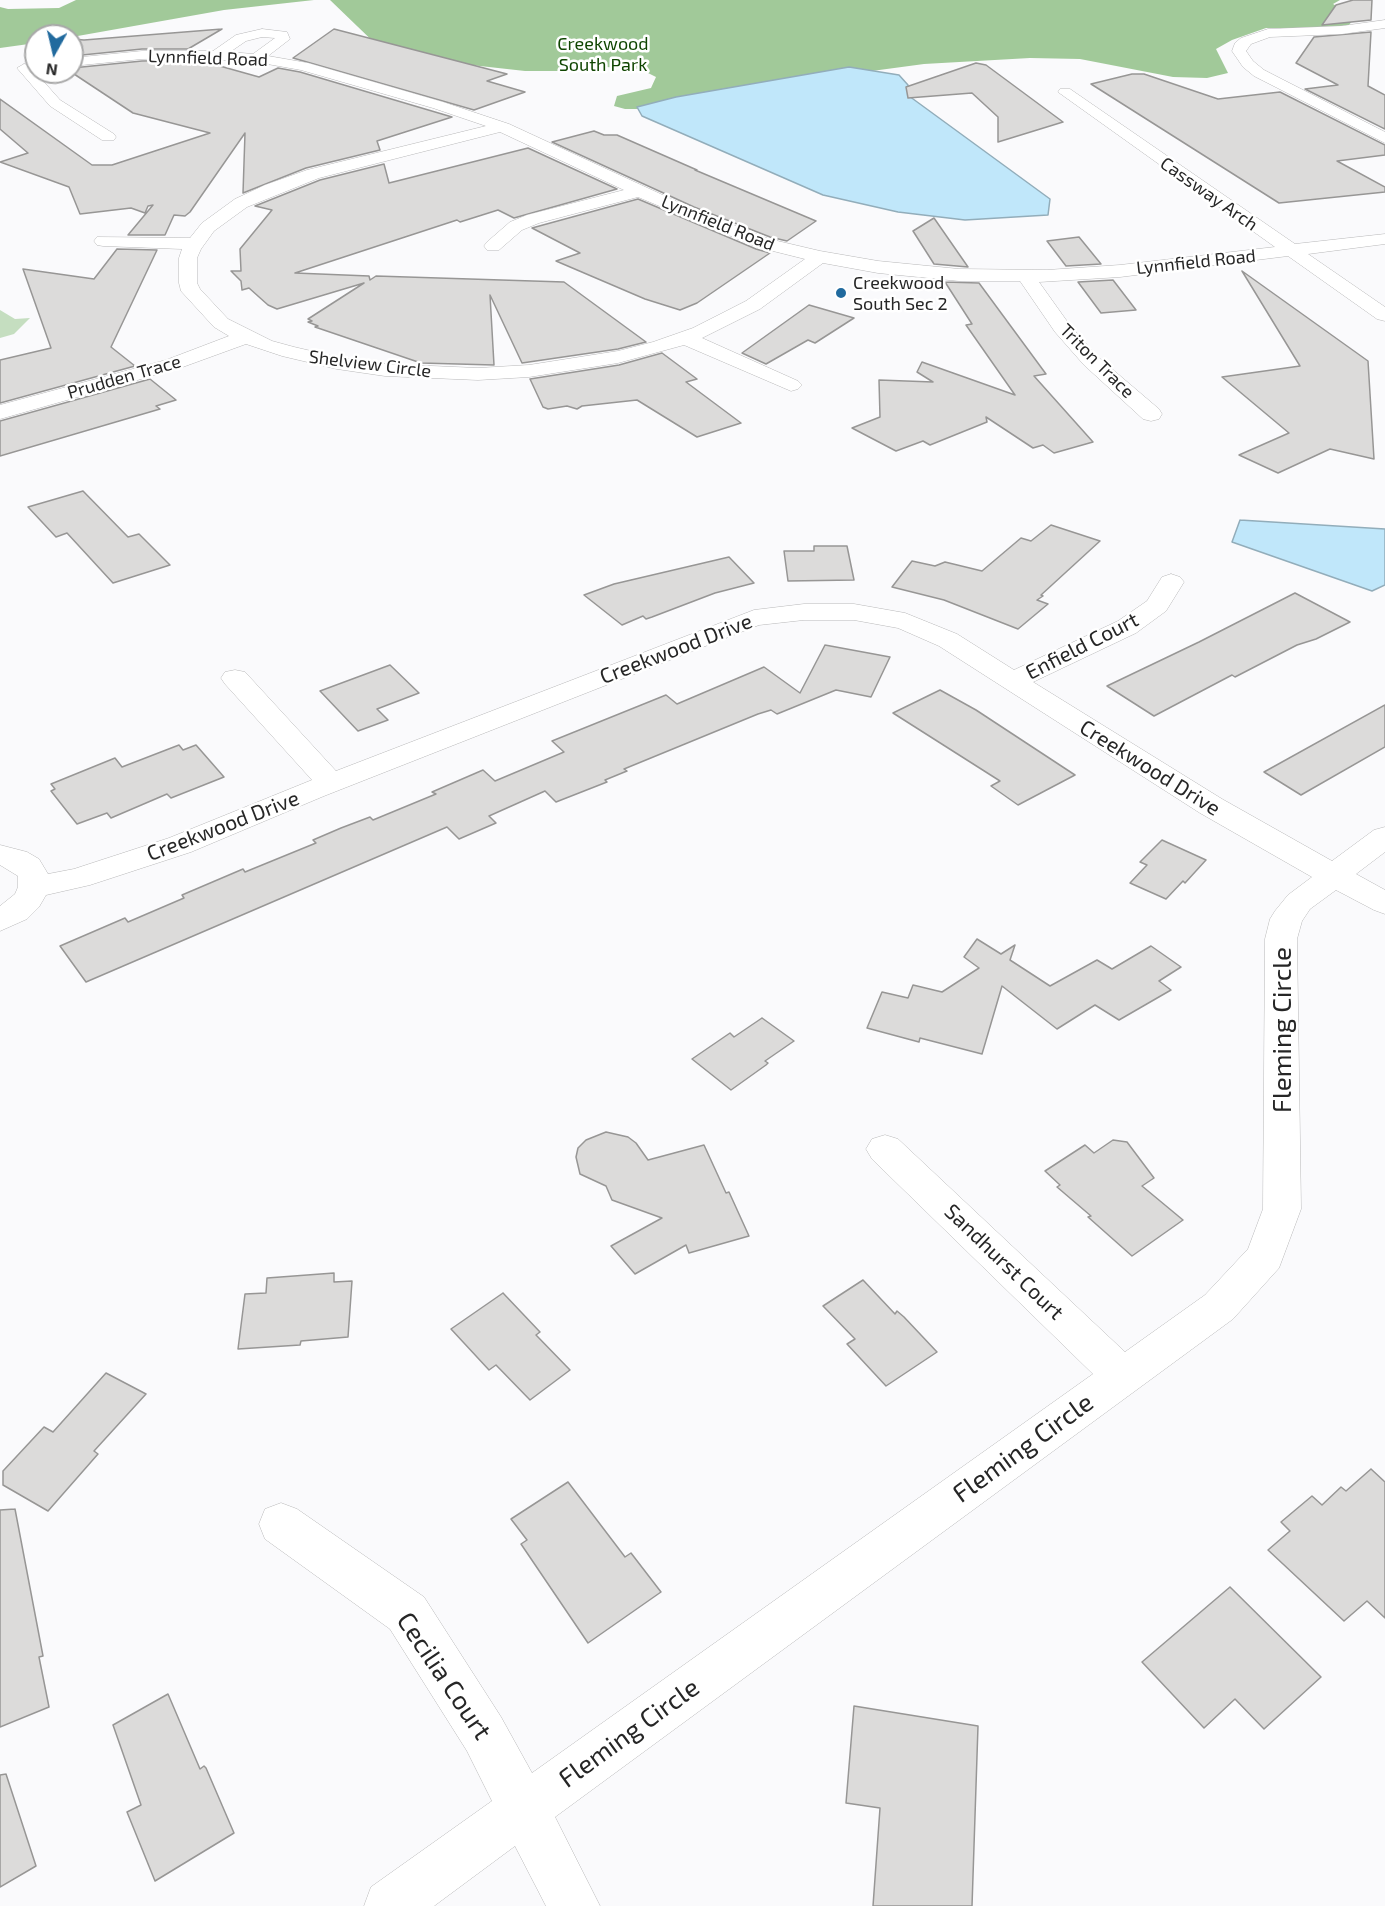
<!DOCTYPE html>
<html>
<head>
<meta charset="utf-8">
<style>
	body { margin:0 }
	#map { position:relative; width:1385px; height:1906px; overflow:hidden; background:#fafafc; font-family:"Exo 2",sans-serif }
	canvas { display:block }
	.north { position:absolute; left:24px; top:24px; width:60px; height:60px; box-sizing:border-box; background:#fff; border:2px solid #a8a8a8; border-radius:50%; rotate:188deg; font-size:16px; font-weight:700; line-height:24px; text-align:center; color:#262626 }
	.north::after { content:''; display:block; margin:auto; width:21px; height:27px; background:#216a9e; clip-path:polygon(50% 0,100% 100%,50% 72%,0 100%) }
</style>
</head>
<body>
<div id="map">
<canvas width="1385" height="1906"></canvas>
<div class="north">N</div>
</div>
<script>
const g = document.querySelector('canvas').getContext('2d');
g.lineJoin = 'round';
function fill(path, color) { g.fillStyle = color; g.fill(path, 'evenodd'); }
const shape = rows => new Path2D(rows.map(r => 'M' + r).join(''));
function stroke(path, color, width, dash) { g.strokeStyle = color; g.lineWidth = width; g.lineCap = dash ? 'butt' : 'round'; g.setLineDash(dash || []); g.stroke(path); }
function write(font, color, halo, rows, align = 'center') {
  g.font = font + ' "Exo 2",sans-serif'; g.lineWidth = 5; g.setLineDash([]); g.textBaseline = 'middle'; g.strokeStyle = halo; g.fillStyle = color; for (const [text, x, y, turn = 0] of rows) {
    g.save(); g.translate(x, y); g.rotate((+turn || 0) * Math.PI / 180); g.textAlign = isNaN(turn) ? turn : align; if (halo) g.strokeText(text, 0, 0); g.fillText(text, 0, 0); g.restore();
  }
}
const green = shape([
	[0,310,15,319,30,318,14,334,0,338]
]);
const forest = shape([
	[76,0,314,0,224,10,72,37,36,36,36,43,0,48,0,7,8,9,59,8],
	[330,0,1340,0,1333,4,1355,17,1349,25,1323,28,1266,28,1232,40,1216,49,1228,73,1207,78,1173,77,1080,59,1030,58,924,64,760,86,647,109,625,109,614,106,617,96,651,88,656,77,640,69,606,67,561,71,525,71,435,61,384,52]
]);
const water = shape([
	[849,67,899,75,908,85,909,96,1050,199,1048,215,965,220,898,212,823,195,642,116,637,107,676,97,849,67],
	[1240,520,1385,529,1385,585,1372,591,1232,542,1240,520]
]);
const building = shape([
	[1353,0,1372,0,1371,20,1322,25,1336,5,1353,0],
	[222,29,188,49,142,49,72,56,72,39,84,40,222,29],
	[334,29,507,74,487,81,525,92,474,110,293,58,334,29],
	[1371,32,1368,86,1385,95,1385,129,1305,89,1338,85,1296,63,1314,37,1371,32],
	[191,60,202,61,259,77,278,68,300,72,452,117,377,141,380,150,306,168,243,193,245,133,190,212,185,216,174,215,165,235,128,235,153,205,148,206,145,213,131,208,80,214,69,187,0,162,28,153,0,129,0,99,92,165,112,165,210,133,133,113,71,72,72,68,142,61,191,60],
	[976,63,986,65,1063,122,998,142,998,117,972,93,908,98,906,87,976,63],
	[1132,74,1144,74,1218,99,1280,92,1385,145,1385,155,1337,161,1385,187,1385,192,1279,203,1091,84,1132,74],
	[594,131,604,135,617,135,697,170,695,170,816,221,787,241,770,237,694,207,552,142,594,131],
	[528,148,617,189,514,218,498,210,460,222,457,220,295,273,369,276,370,280,376,276,564,282,646,342,618,349,522,363,490,295,494,365,421,363,315,327,318,326,308,322,312,321,308,319,364,283,277,309,268,305,249,288,242,290,241,281,231,271,241,271,240,249,272,210,255,206,320,180,384,164,389,183,528,148],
	[638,199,756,249,770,253,697,303,680,310,645,299,556,261,580,253,532,228,638,199],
	[934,218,968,267,934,264,913,231,934,218],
	[1079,237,1101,264,1066,266,1047,241,1079,237],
	[117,249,157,250,111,347,135,366,0,403,0,360,51,348,23,269,94,279,117,249],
	[1242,271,1368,361,1374,459,1330,449,1278,473,1239,455,1289,433,1222,377,1300,366,1242,271],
	[1113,280,1136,310,1101,313,1078,282,1113,280],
	[945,282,979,283,1046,374,1034,376,1093,442,1054,453,1043,445,1033,448,986,417,987,422,930,445,923,441,896,451,852,428,880,417,879,380,933,382,917,372,922,362,1015,395,966,325,972,324,945,282],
	[809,305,854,318,815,343,808,340,766,364,742,353,809,305],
	[662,353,697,379,686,382,741,423,697,437,637,400,582,406,577,409,567,406,548,409,543,407,530,379,619,365,662,353],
	[150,379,176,400,156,406,160,409,0,456,0,421,150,379],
	[83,491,128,537,139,534,170,565,113,583,67,533,56,537,28,507,83,491],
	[1051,525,1100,541,1041,595,1043,596,1037,600,1048,604,1018,629,944,600,892,587,912,561,935,566,945,562,982,571,1021,538,1031,541,1051,525],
	[814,546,847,546,854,580,788,581,784,551,814,551,814,546],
	[729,557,754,583,715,593,652,617,646,619,643,616,622,625,584,595,614,584,729,557],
	[1295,593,1350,622,1316,639,1297,645,1235,677,1232,675,1154,716,1107,686,1199,642,1295,593],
	[825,645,890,657,871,697,836,690,777,714,771,710,758,714,624,769,627,771,605,780,607,782,556,802,545,791,489,816,496,823,459,839,447,827,86,982,60,946,125,918,128,922,184,898,182,895,243,869,245,872,316,843,313,840,341,828,370,817,373,820,436,794,432,792,483,770,495,781,564,752,552,741,666,695,677,704,764,667,800,693,825,645],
	[390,665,419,693,377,709,388,720,358,731,320,691,390,665],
	[940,690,976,710,1075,775,1018,805,991,786,1000,781,893,713,940,690],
	[1385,705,1385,747,1301,795,1264,772,1385,705],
	[179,745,183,750,196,745,224,777,171,798,167,794,111,818,107,813,77,824,51,791,55,789,51,784,115,758,122,767,179,745],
	[1162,840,1206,860,1185,883,1183,881,1166,899,1130,883,1147,865,1140,862,1162,840],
	[977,939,1001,954,1015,945,1010,960,1050,986,1097,960,1112,969,1151,946,1181,967,1159,981,1171,990,1119,1020,1095,1005,1057,1029,1002,986,982,1054,920,1038,919,1042,867,1028,882,992,908,998,913,985,942,992,979,968,964,957,977,939],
	[762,1018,794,1041,765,1061,768,1063,766,1065,731,1090,692,1059,730,1033,734,1037,762,1018],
	[606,1132,628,1137,636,1143,648,1160,704,1145,726,1193,729,1192,749,1236,689,1253,686,1245,635,1274,611,1246,662,1218,612,1200,606,1186,580,1174,576,1157,578,1148,586,1140,606,1132],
	[1113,1140,1127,1142,1154,1178,1142,1186,1183,1220,1132,1256,1088,1217,1091,1216,1057,1187,1060,1185,1045,1171,1085,1145,1094,1153,1113,1140],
	[334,1273,334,1282,352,1281,348,1337,301,1341,300,1345,238,1349,245,1294,266,1293,267,1278,334,1273],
	[863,1280,895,1314,897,1311,904,1317,937,1352,886,1386,847,1344,855,1339,823,1306,863,1280],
	[503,1293,540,1332,536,1335,570,1370,530,1400,496,1365,489,1370,451,1329,503,1293],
	[106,1373,146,1394,94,1451,98,1454,48,1511,3,1485,3,1471,44,1427,53,1432,106,1373],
	[1371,1469,1385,1482,1385,1618,1367,1601,1344,1621,1268,1550,1290,1531,1281,1522,1312,1496,1322,1505,1341,1487,1346,1491,1371,1469],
	[568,1482,625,1557,631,1553,661,1592,588,1643,521,1544,527,1540,511,1519,568,1482],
	[15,1509,43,1656,39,1657,49,1707,0,1727,0,1510,15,1509],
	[1230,1587,1321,1677,1264,1729,1235,1699,1204,1728,1142,1662,1230,1587],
	[168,1694,200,1769,204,1766,206,1768,234,1833,155,1881,127,1812,141,1805,113,1725,168,1694],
	[854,1706,978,1726,972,1906,873,1906,880,1808,846,1803,854,1706],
	[6,1774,36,1866,0,1887,0,1775,6,1774]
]);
const minor = shape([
	[1385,20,1385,28,1342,34,1270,37,1251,44,1246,51,1253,61,1264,70,1385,132,1385,143,1254,76,1243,67,1232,51,1235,43,1241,38,1268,29,1342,26,1385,20],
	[262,29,287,32,290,39,268,56,308,63,443,102,509,124,693,209,769,239,820,251,878,261,959,269,1047,270,1120,265,1275,247,1058,92,1060,89,1070,89,1295,244,1385,234,1385,244,1308,254,1385,307,1385,321,1377,319,1288,256,1120,277,1039,282,1069,324,1098,357,1159,409,1162,414,1159,419,1151,421,1143,419,1084,365,1055,332,1020,281,959,281,878,273,823,263,760,309,702,338,798,381,802,385,798,389,791,391,684,345,618,363,529,377,478,380,385,376,337,369,282,356,246,344,180,368,0,419,0,405,166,360,229,336,214,327,181,291,179,283,179,258,182,249,103,246,97,245,94,241,97,237,190,238,202,223,235,199,265,185,307,170,486,126,433,108,301,70,256,62,191,58,142,59,72,66,72,58,142,51,213,51,236,35,262,29],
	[262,37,275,38,253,54,230,52,246,41,262,37],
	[500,132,624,190,527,215,510,222,487,242,484,246,487,250,499,250,522,230,539,223,638,197,757,247,805,259,746,301,693,328,653,342,618,351,529,365,478,368,385,364,337,357,294,347,272,341,228,319,200,289,197,283,197,258,201,249,214,231,247,207,319,178,500,132],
	[24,64,29,65,60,100,114,134,116,137,114,140,102,140,50,106,17,68,24,64],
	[1171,574,1180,577,1184,582,1166,611,1136,633,1033,682,1222,799,1332,861,1374,830,1385,827,1385,852,1356,874,1385,890,1385,914,1374,910,1336,890,1310,909,1302,921,1297,939,1301,1209,1279,1268,1233,1319,555,1817,600,1906,546,1906,515,1846,434,1906,364,1906,371,1887,492,1801,467,1751,390,1629,265,1539,259,1524,265,1509,281,1503,297,1509,424,1597,501,1717,532,1773,1093,1374,872,1159,866,1149,872,1139,885,1135,898,1139,1125,1352,1205,1295,1248,1249,1263,1209,1265,939,1270,919,1275,911,1288,895,1312,877,1200,813,939,646,898,628,854,620,804,620,759,625,324,796,191,852,90,885,46,895,39,907,27,919,0,931,0,906,15,894,18,887,18,876,0,865,0,845,27,852,39,859,48,874,74,869,169,838,312,780,225,684,221,678,225,672,235,670,245,672,336,771,754,610,804,604,854,604,905,613,957,634,1014,670,1118,621,1147,601,1162,577,1171,574]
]);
const markers = [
	[841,293,6,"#216a9e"]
];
const farParknames = [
	["Creekwood",603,44],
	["South Park",603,65]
];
const farStreetnames = [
	["Lynnfield Road",208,58,2],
	["Cassway Arch",1209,194,35],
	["Lynnfield Road",718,223,22],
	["Lynnfield Road",1196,262,-6],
	["Triton Trace",1097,361,45],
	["Shelview Circle",370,364,7],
	["Prudden Trace",124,377,-16]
];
const farPoinames = [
	["Creekwood",853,283],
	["South Sec 2",853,304]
];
const streetNames = [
	["Enfield Court",1082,646,-27],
	["Creekwood Drive",676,649,-21],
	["Creekwood Drive",1150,768,32],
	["Creekwood Drive",223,826,-21],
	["Sandhurst Court",1004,1262,44]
];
const nearStreetnames = [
	["Fleming Circle",1282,1030,-90],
	["Fleming Circle",1023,1448,-36],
	["Cecilia Court",444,1676,56],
	["Fleming Circle",629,1733,-36]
];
fill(green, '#c5dec0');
fill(forest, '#a1c999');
fill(water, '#c0e7fa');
stroke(water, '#92adba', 1.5);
fill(building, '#dcdbda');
stroke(building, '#979695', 1.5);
stroke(minor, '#b8b8b9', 1);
fill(minor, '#fff');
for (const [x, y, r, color] of markers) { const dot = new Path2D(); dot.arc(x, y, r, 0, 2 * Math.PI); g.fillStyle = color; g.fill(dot); stroke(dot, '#fff', 2); }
write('18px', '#0f4501', '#fff', farParknames);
write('18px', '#262626', '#fff', farStreetnames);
write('18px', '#262626', '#fff', farPoinames, 'left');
write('21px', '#262626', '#fff', streetNames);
write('26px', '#262626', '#fff', nearStreetnames);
</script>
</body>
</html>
